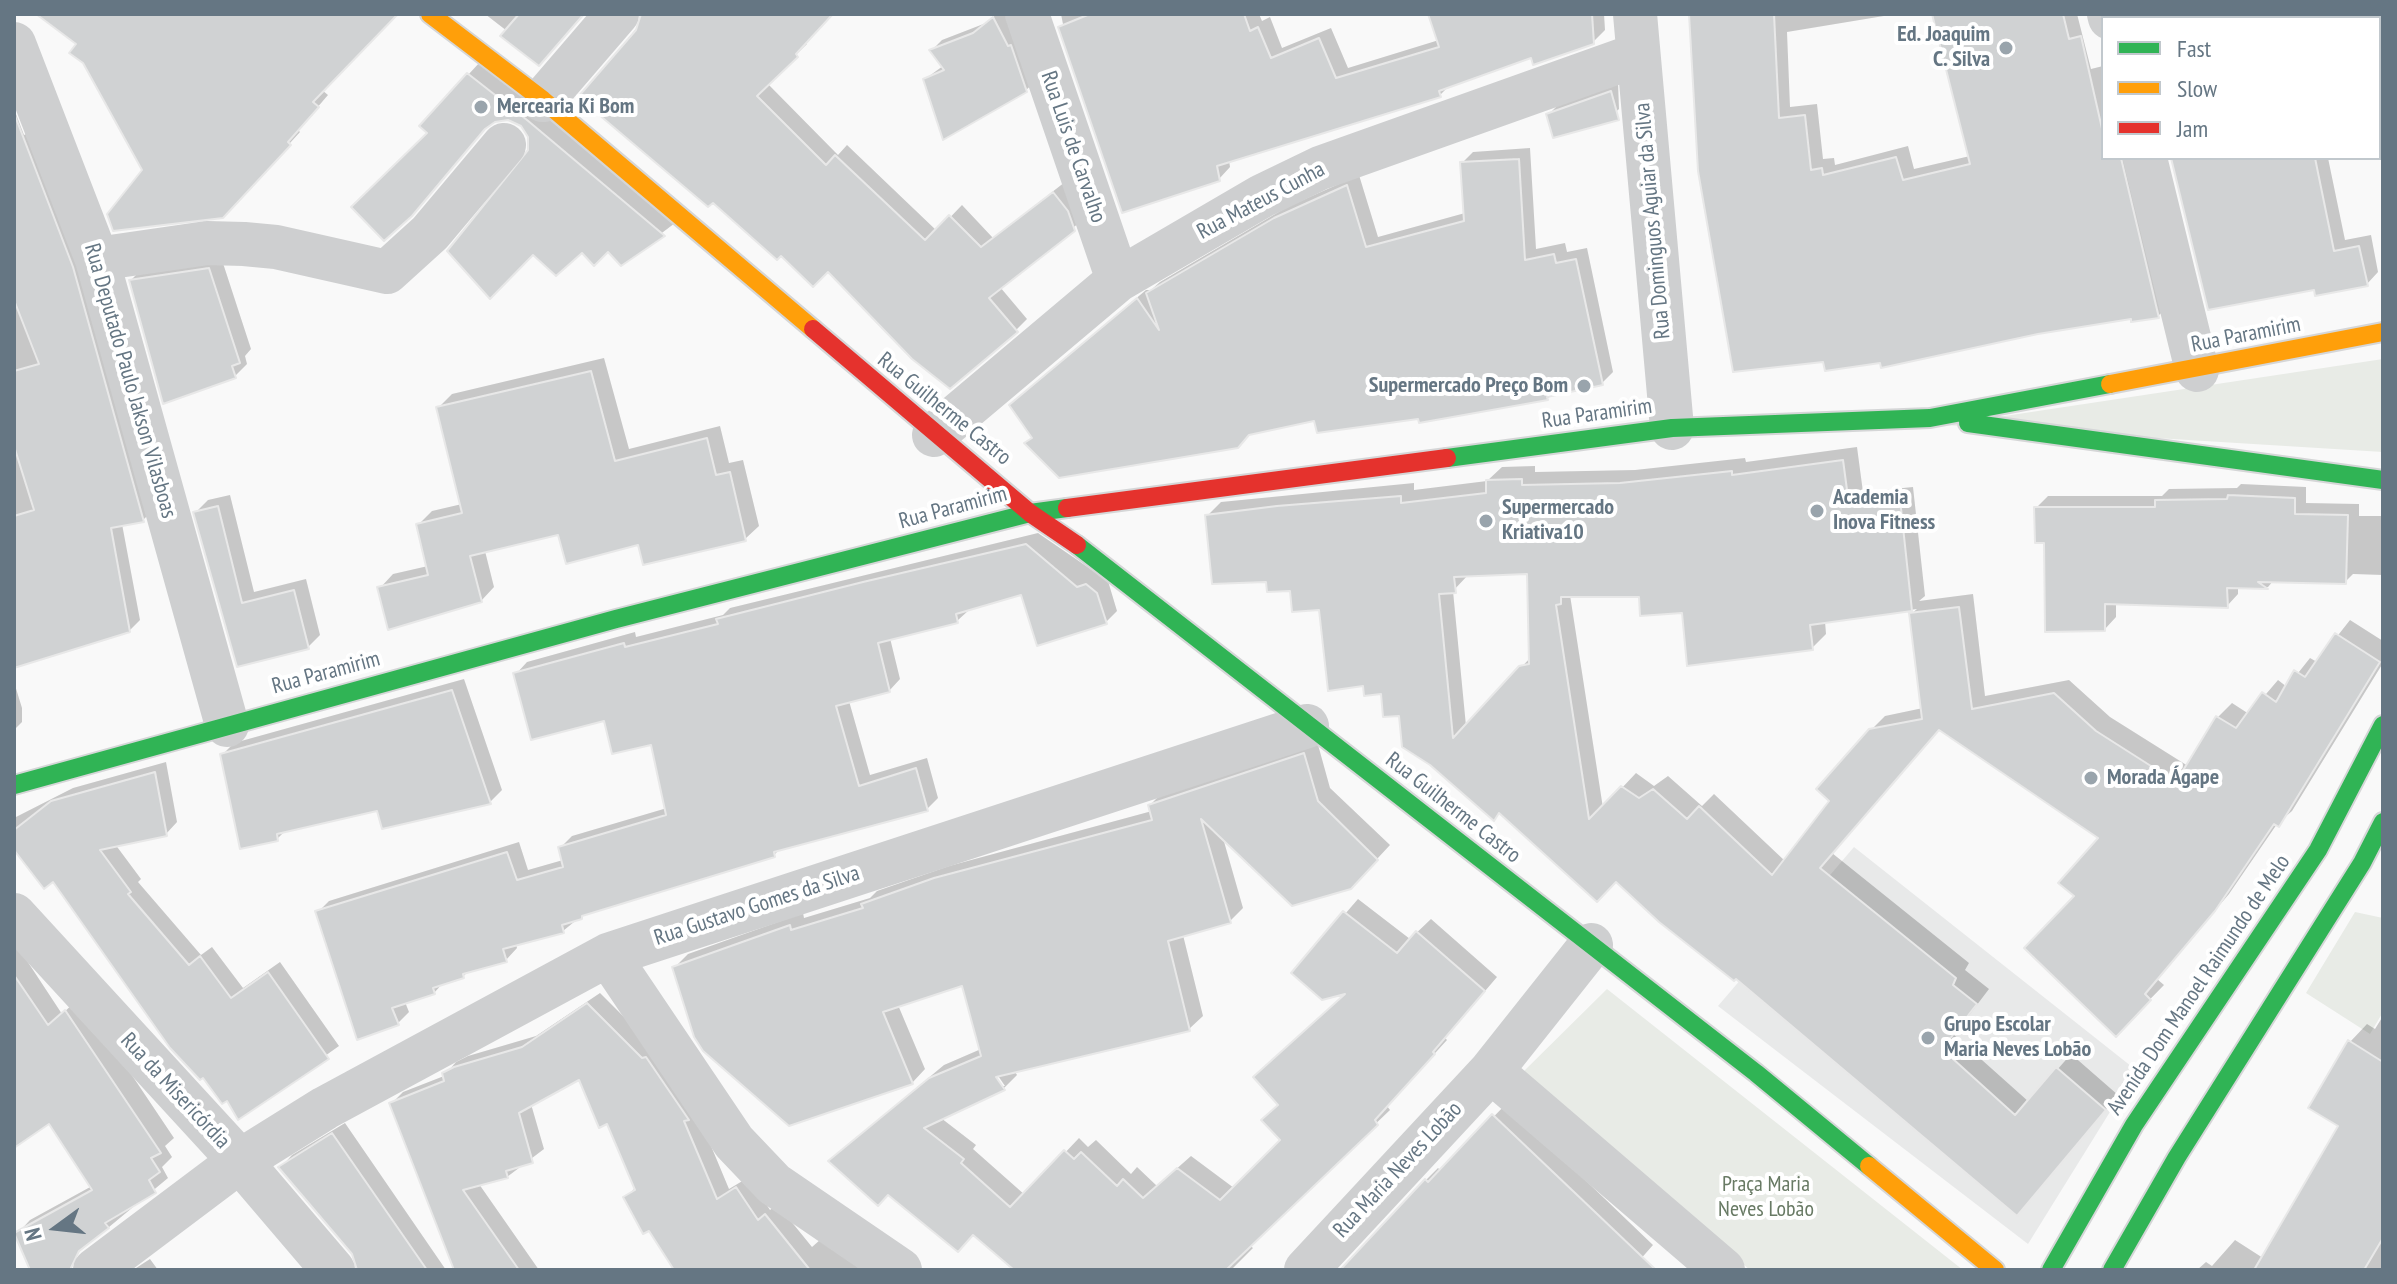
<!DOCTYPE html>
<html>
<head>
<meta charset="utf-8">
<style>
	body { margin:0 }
	#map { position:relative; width:2397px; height:1284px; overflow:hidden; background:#f9f9f9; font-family:"PT Sans Narrow",sans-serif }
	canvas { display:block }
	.frame { position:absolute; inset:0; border:16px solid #657683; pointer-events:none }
	.legend { position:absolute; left:2101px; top:16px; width:280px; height:144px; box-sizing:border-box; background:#fff; border:2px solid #c1c8cd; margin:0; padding:10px 14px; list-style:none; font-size:24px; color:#657683 }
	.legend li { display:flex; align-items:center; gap:16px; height:40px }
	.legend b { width:40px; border:2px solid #c1c8cd }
	.north { position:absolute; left:16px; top:1188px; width:80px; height:80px; -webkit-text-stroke:6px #fff; paint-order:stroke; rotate:255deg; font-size:22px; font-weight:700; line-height:32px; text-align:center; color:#657683 }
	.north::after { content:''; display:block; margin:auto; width:28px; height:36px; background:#657683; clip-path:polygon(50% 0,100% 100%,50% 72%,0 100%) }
</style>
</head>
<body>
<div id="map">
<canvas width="2397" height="1284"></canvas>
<div class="frame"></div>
<ul class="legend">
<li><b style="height:10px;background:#30b455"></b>Fast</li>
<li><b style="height:10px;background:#ff9f0a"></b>Slow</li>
<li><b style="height:10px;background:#e5322d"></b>Jam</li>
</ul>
<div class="north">N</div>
</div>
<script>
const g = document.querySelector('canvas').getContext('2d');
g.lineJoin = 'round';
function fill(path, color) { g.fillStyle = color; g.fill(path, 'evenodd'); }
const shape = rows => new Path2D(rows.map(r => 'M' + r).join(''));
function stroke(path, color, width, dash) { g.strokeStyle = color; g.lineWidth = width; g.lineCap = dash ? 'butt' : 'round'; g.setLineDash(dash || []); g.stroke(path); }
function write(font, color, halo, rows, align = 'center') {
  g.font = font + ' "PT Sans Narrow",sans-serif'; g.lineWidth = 8; g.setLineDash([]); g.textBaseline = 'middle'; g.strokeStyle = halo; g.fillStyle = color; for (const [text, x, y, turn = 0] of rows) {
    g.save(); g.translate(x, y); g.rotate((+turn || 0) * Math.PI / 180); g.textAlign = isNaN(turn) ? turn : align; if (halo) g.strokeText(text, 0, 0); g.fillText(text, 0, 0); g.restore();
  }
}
const built = shape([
	[1854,847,2136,1070,2028,1244,1718,1006]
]);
const green = shape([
	[2383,359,2383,452,1945,425],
	[2355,912,2383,918,2383,1012,2370,1034,2306,993],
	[1607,989,1963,1270,1750,1270,1522,1073]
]);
const shadow = shape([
	[40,14,395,14,322,90,328,95,298,130,300,132,234,205,144,170,78,43],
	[485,14,583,14,507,31],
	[643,14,829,14,805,42,807,44,767,83,838,155,847,145,937,231,962,205,993,238,1065,182,1085,218,1000,287,1027,319,1016,330,781,253,581,97,643,20],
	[997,14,1006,14,1037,80,1026,90,925,79,943,66,932,50,942,40,986,23],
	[1061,14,1259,14,1262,21,1270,17,1282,48,1331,28,1348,68,1439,40,1430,14,1604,14,1605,30,1593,42,1533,56,1450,85,1440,95,1229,160,1230,167,1219,179,1068,50],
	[1687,14,1896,14,1787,32,1790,107,1817,104,1823,159,1834,158,1835,165,1908,146,1914,169,1970,156,1934,14,2077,14,2091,69,2103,66,2103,158,2134,158,2170,305,2158,316,2132,317,1882,361,1825,359,1691,16],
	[2142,14,2361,14,2361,18,2143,18],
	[2383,43,2383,87,2379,87,2379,44],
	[480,62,675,223,621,264,608,249,582,250,521,124,508,118,430,133,468,75],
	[1618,82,1619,109,1606,121,1549,114,1561,102],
	[14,109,24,135,35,130,154,509,143,520,122,524,140,620,129,631,14,667],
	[1530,148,1536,249,1565,243,1567,252,1587,248,1613,372,1602,383,1552,394,1547,399,1420,417,1316,418,1034,437,1023,394,1146,290,1151,290,1160,282,1287,207,1359,175,1378,237,1465,213,1462,163,1473,152],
	[2173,158,2328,158,2345,240,2371,235,2378,272,2367,284,2315,288],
	[221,257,251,349,245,356,247,364,235,376,131,280,143,268],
	[604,358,629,449,720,426,729,463,743,460,759,526,745,539,639,543,559,533,485,551,494,587,481,601,380,588,393,574,428,566,418,525,432,511,462,504,438,408,452,394],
	[1857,447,1863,492,1913,487,1925,596,1919,601,1973,594,1985,696,2069,680,2110,717,2188,766,2218,717,2232,703,2249,714,2278,680,2287,687,2310,658,2317,662,2350,620,2383,641,2383,663,2292,811,2277,824,2229,894,2157,979,2164,985,2116,1034,2077,896,2101,838,1940,728,1832,853,1969,963,1965,970,1989,989,1954,1035,2029,1102,2071,1054,2118,1095,2031,1199,1736,976,1616,880,1500,811,1382,692,1365,684,1321,608,1292,588,1268,580,1207,516,1221,502,1414,483,1414,490,1487,481,1502,467,1535,466,1535,472,1635,470,1745,458,1746,462],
	[1529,572,1531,657,1466,726,1453,591,1469,574],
	[1570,595,1641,595,1812,648,1826,634,1825,621,1917,609,1911,614,1923,708,1885,716,1870,731,1832,801,1785,861,1714,794,1702,806,1668,776,1654,786,1636,773,1603,808],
	[2241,484,2306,487,2306,503,2359,504,2359,516,2383,516,2383,575,2353,574,2345,582,2274,580,2268,587,2238,587,2238,594,2227,606,2116,602,2116,617,2105,629,2046,541,2036,508,2048,496,2162,496,2169,489,2237,488],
	[230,495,254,592,306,579,320,635,308,647,238,664,196,512,208,500],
	[1038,533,1108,581,1117,611,1106,622,1023,593,969,610,957,621,890,638,900,679,889,691,849,701,870,775,927,758,938,798,927,809,781,848,774,855,585,913,563,931,516,944,517,948,506,960,469,970,463,977,443,983,434,993,405,1002,409,1012,398,1023,318,912,329,901,519,842,528,870,563,860,560,848,572,836,667,808,653,742,516,674,527,662,635,632,636,637,723,615,730,608],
	[464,679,502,790,490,802,379,809,286,830,277,839,222,755,234,743],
	[14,682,22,708,22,722,14,730],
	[1317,741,1330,788,1390,845,1364,873,1223,838,1243,908,1230,921,1183,935,1203,1016,1189,1029,1014,1070,1017,1075,1004,1088,941,1118,976,1145,973,1149,1025,1195,1079,1138,1088,1147,1096,1140,1131,1174,1137,1167,1157,1186,1191,1156,1234,1188,1283,1140,1280,1105,1351,991,1294,973,1358,899,1410,939,1431,919,1497,977,1445,1038,1447,1040,1387,1106,1390,1110,1249,1245,1253,1248,1231,1270,1017,1270,974,1233,844,1148,944,1065,981,1049,964,984,898,1005,925,1069,912,1083,674,968,688,954,803,913,804,918,870,898,877,891,949,866,1152,811,1150,805,1163,792],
	[992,1067,1005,1086,1000,1086,989,1070],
	[166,762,177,822,166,834,115,844,141,879,138,882,201,955,212,947,243,988,280,962,339,1046,239,1117,54,880,14,846,14,818,73,788],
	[14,941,62,1014,76,1001,103,1032,174,1138,165,1146,172,1157,162,1167,168,1178,73,1257,17,1234,30,1220,92,1186,49,1121,14,1140],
	[600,993,655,1048,696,1110,729,1189,749,1177,770,1210,777,1204,812,1247,829,1232,865,1270,676,1270,626,1197,636,1187,608,1121,580,1078,531,1104,544,1149,507,1177,479,1184,539,1270,456,1270,391,1104,403,1092,444,1076,456,1062,468,1056,536,1036],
	[2383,1016,2383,1270,2197,1270,2206,1262,2212,1266,2235,1240,2263,1258,2341,1126,2350,1042,2367,1024,2375,1029],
	[1506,1104,1653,1245,1631,1270,1343,1270,1426,1180,1438,1168,1441,1171],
	[345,1123,446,1270,359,1270,354,1253,281,1167,292,1155],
	[150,1259,158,1270,133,1270]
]);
const building = shape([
	[36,14,398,14,313,102,319,107,288,142,291,145,223,218,113,231,107,214,142,170,83,63,69,53,76,44,36,14],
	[519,14,584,14,539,66,500,36,519,14],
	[641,14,833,14,796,54,798,57,757,96,826,165,835,155,925,240,949,215,981,247,1053,192,1068,211,1075,231,989,298,1018,332,950,389,912,359,828,272,813,287,781,256,777,260,713,203,708,207,578,97,636,30,641,14],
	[1090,14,1244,14,1250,31,1258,27,1271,58,1319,38,1336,78,1439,47,1428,14,1592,14,1594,44,1533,65,1531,58,1439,91,1441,97,1217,166,1220,181,1122,213,1058,27,1090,14],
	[1689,14,1774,14,1779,118,1805,115,1811,170,1822,168,1823,175,1896,157,1903,180,1970,164,1932,14,2063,14,2069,39,2081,36,2103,133,2103,158,2121,158,2159,318,2131,322,2131,319,2038,334,1881,368,1880,363,1825,371,1823,362,1733,372,1698,171,1689,14],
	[993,17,1008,46,1011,45,1027,92,943,140,923,79,944,70,929,50,973,33,993,17],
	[467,73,527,120,665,236,621,266,608,252,594,266,582,253,556,276,533,255,490,299,447,251,528,150,528,137,521,126,508,120,495,122,485,129,412,216,384,241,351,207,427,133,419,126,467,73],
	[1611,91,1619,120,1553,138,1546,114,1611,91],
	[14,113,73,267,144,522,111,528,130,632,14,668,14,516,34,510,14,446,14,371,39,364,14,300,14,113],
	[2171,158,2315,158,2334,251,2359,246,2368,286,2315,296,2314,290,2208,310,2171,158],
	[1519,159,1525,260,1554,254,1556,263,1576,259,1603,385,1547,397,1548,400,1419,423,1418,419,1317,433,1314,421,1249,435,1238,448,1059,478,1024,443,1032,438,1009,405,1137,298,1159,330,1146,293,1274,218,1347,185,1366,247,1464,221,1460,162,1519,159],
	[209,268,240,363,232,366,236,378,163,404,129,280,209,268],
	[591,371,615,461,707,438,716,475,730,472,746,541,643,565,638,545,566,564,558,535,470,556,482,602,388,630,377,587,428,575,416,524,462,513,436,407,591,371],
	[1843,460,1849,505,1900,499,1912,611,1810,625,1813,650,1687,666,1682,613,1640,616,1639,597,1561,597,1561,604,1556,605,1589,819,1621,786,1639,798,1653,789,1687,819,1699,806,1772,875,1829,801,1816,789,1869,729,1922,719,1909,613,1959,607,1972,709,2054,693,2096,731,2176,782,2216,716,2236,728,2262,692,2276,702,2294,670,2305,677,2335,633,2380,662,2279,827,2274,824,2215,911,2145,994,2151,1000,2116,1037,2024,948,2074,896,2058,883,2098,838,1939,730,1820,868,1956,978,1953,985,1977,1004,1942,1049,2015,1115,2056,1067,2106,1110,2017,1216,1736,979,1734,981,1659,922,1616,882,1597,902,1499,813,1494,821,1430,765,1402,747,1399,716,1383,717,1381,694,1364,696,1363,686,1328,691,1319,610,1292,612,1290,591,1267,592,1266,582,1212,584,1205,515,1277,506,1401,496,1401,503,1486,493,1486,480,1522,479,1522,485,1620,483,1732,471,1732,475,1843,460],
	[1527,574,1529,664,1519,666,1453,738,1439,594,1456,593,1454,577,1527,574],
	[2228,495,2295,498,2295,514,2348,515,2346,584,2258,582,2268,589,2227,588,2228,608,2105,604,2105,631,2045,632,2044,543,2035,543,2034,507,2155,507,2155,500,2227,499,2228,495],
	[218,506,242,603,294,590,309,649,237,667,193,512,218,506],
	[1026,544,1077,587,1086,584,1097,593,1107,624,1037,646,1021,595,956,614,958,623,878,643,890,692,836,706,859,786,916,768,928,811,774,852,775,857,582,916,582,919,562,925,564,933,503,949,507,962,463,974,464,978,433,988,435,994,392,1008,399,1025,357,1040,315,911,507,852,517,880,563,867,558,847,666,815,651,745,612,754,604,721,531,740,513,673,624,643,625,647,718,624,716,619,863,582,1026,544],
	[452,690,491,804,382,829,377,811,277,834,278,841,240,849,220,754,452,690],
	[1304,753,1318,801,1378,860,1351,889,1292,906,1201,819,1231,923,1168,941,1190,1031,996,1077,1005,1090,924,1128,964,1159,961,1163,1010,1207,1064,1150,1074,1159,1081,1152,1117,1186,1123,1179,1143,1198,1177,1168,1220,1200,1280,1140,1261,1120,1278,1105,1253,1077,1345,994,1322,1000,1291,973,1343,911,1397,953,1416,931,1485,991,1433,1052,1435,1054,1375,1120,1378,1125,1226,1270,1014,1270,973,1235,958,1252,888,1195,878,1206,828,1161,929,1078,981,1056,962,986,883,1012,913,1084,789,1126,703,1051,694,1037,672,967,790,925,791,930,863,908,861,904,934,878,1152,820,1148,805,1304,753],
	[155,772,167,836,100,850,131,892,128,894,189,965,200,956,231,998,268,972,329,1059,238,1120,227,1101,222,1104,203,1078,200,1080,170,1048,53,882,44,889,14,850,14,830,51,801,155,772],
	[14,975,48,1025,65,1010,161,1153,151,1158,160,1172,149,1180,156,1193,105,1223,109,1228,79,1251,70,1270,30,1270,14,1233,92,1190,49,1124,14,1148,14,975],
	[587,1003,642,1058,646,1057,689,1120,684,1121,717,1199,736,1187,758,1220,765,1214,810,1270,674,1270,649,1231,643,1234,623,1197,635,1190,607,1124,599,1128,579,1080,519,1113,533,1163,506,1171,508,1178,463,1190,519,1270,454,1270,389,1103,444,1081,442,1073,454,1067,522,1047,587,1003],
	[2348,1040,2383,1062,2383,1238,2364,1270,2254,1270,2338,1126,2308,1108,2348,1040],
	[1492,1114,1656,1270,1340,1270,1425,1179,1428,1182,1492,1114],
	[332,1133,427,1270,357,1270,352,1254,278,1167,332,1133]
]);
const street = shape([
	[1027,14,1118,280],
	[1635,14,1672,428],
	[2109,14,2110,18],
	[14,44,97,259,227,725],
	[543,100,617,14],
	[2145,158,2197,370],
	[97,259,207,243,244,244,276,247,387,272,430,233,504,145],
	[934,435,1118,280,1262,196,1320,168,1637,55],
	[14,915,240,1161,333,1270],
	[608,955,734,1142,774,1184,900,1270],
	[1491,1071,1723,1270],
	[95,1270,240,1161,325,1108,608,955,1307,726],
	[1306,1270,1491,1071,1591,945]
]);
const fast = shape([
	[1968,423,2383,480],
	[1447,458,1672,428,1930,418,2110,384],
	[1077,545,1756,1073,1869,1166],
	[14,785,616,619,1030,513,1067,508],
	[2051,1270,2134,1125,2318,850,2383,725],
	[2112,1270,2177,1157,2362,863,2383,822]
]);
const slow = shape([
	[430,14,543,100,813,329],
	[2110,384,2383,332],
	[1869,1166,1995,1270]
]);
const jam = shape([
	[813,329,1030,513,1077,545],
	[1067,508,1447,458]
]);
const markers = [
	[2006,48,8,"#99a4ac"],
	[481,107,8,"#99a4ac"],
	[1584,386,8,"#99a4ac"],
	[1817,511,8,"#99a4ac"],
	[1486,521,8,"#99a4ac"],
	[2091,778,8,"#99a4ac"],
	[1928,1038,8,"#99a4ac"]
];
const poiNames = [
	["Ed. Joaquim",1990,35,"right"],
	["C. Silva",1990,60,"right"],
	["Mercearia Ki Bom",497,107],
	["Supermercado Preço Bom",1568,386,"right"],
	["Academia",1833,498],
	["Inova Fitness",1833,523],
	["Supermercado",1502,508],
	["Kriativa10",1502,533],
	["Morada Ágape",2107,778],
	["Grupo Escolar",1944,1025],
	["Maria Neves Lobão",1944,1050]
];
const streetNames = [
	["Rua Luis de Carvalho",1073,147,71],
	["Rua Mateus Cunha",1261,201,-28],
	["Rua Dominguos Aguiar da Silva",1653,221,-95],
	["Rua Paramirim",2246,335,-11],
	["Rua Deputado Paulo Jakson Vilasboas",130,381,74],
	["Rua Guilherme Castro",944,409,39],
	["Rua Paramirim",1597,414,-8],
	["Rua Paramirim",953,508,-15],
	["Rua Paramirim",326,673,-15],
	["Rua Guilherme Castro",1453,808,38],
	["Rua Gustavo Gomes da Silva",757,906,-18],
	["Avenida Dom Manoel Raimundo de Melo",2199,985,-56],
	["Rua da Misericórdia",175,1091,47],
	["Rua Maria Neves Lobão",1398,1170,-47]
];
const parkNames = [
	["Praça Maria",1766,1185],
	["Neves Lobão",1766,1210]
];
fill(built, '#e8e9e9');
fill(green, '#e8ebe6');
fill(shadow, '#0003');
fill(building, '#d0d2d3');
stroke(building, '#e8e8e8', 2);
stroke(fast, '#d5d6d7', 22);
stroke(slow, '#d5d6d7', 22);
stroke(jam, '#d5d6d7', 22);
stroke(street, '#cecfd0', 44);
stroke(fast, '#30b455', 18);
stroke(slow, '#ff9f0a', 18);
stroke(jam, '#e5322d', 18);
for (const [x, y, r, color] of markers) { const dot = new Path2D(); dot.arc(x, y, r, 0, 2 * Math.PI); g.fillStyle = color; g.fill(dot); stroke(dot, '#fff', 3); }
write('bold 22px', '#657683', '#fff', poiNames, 'left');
write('22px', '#657683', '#fff', streetNames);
write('22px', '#687a64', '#fff', parkNames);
</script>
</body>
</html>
